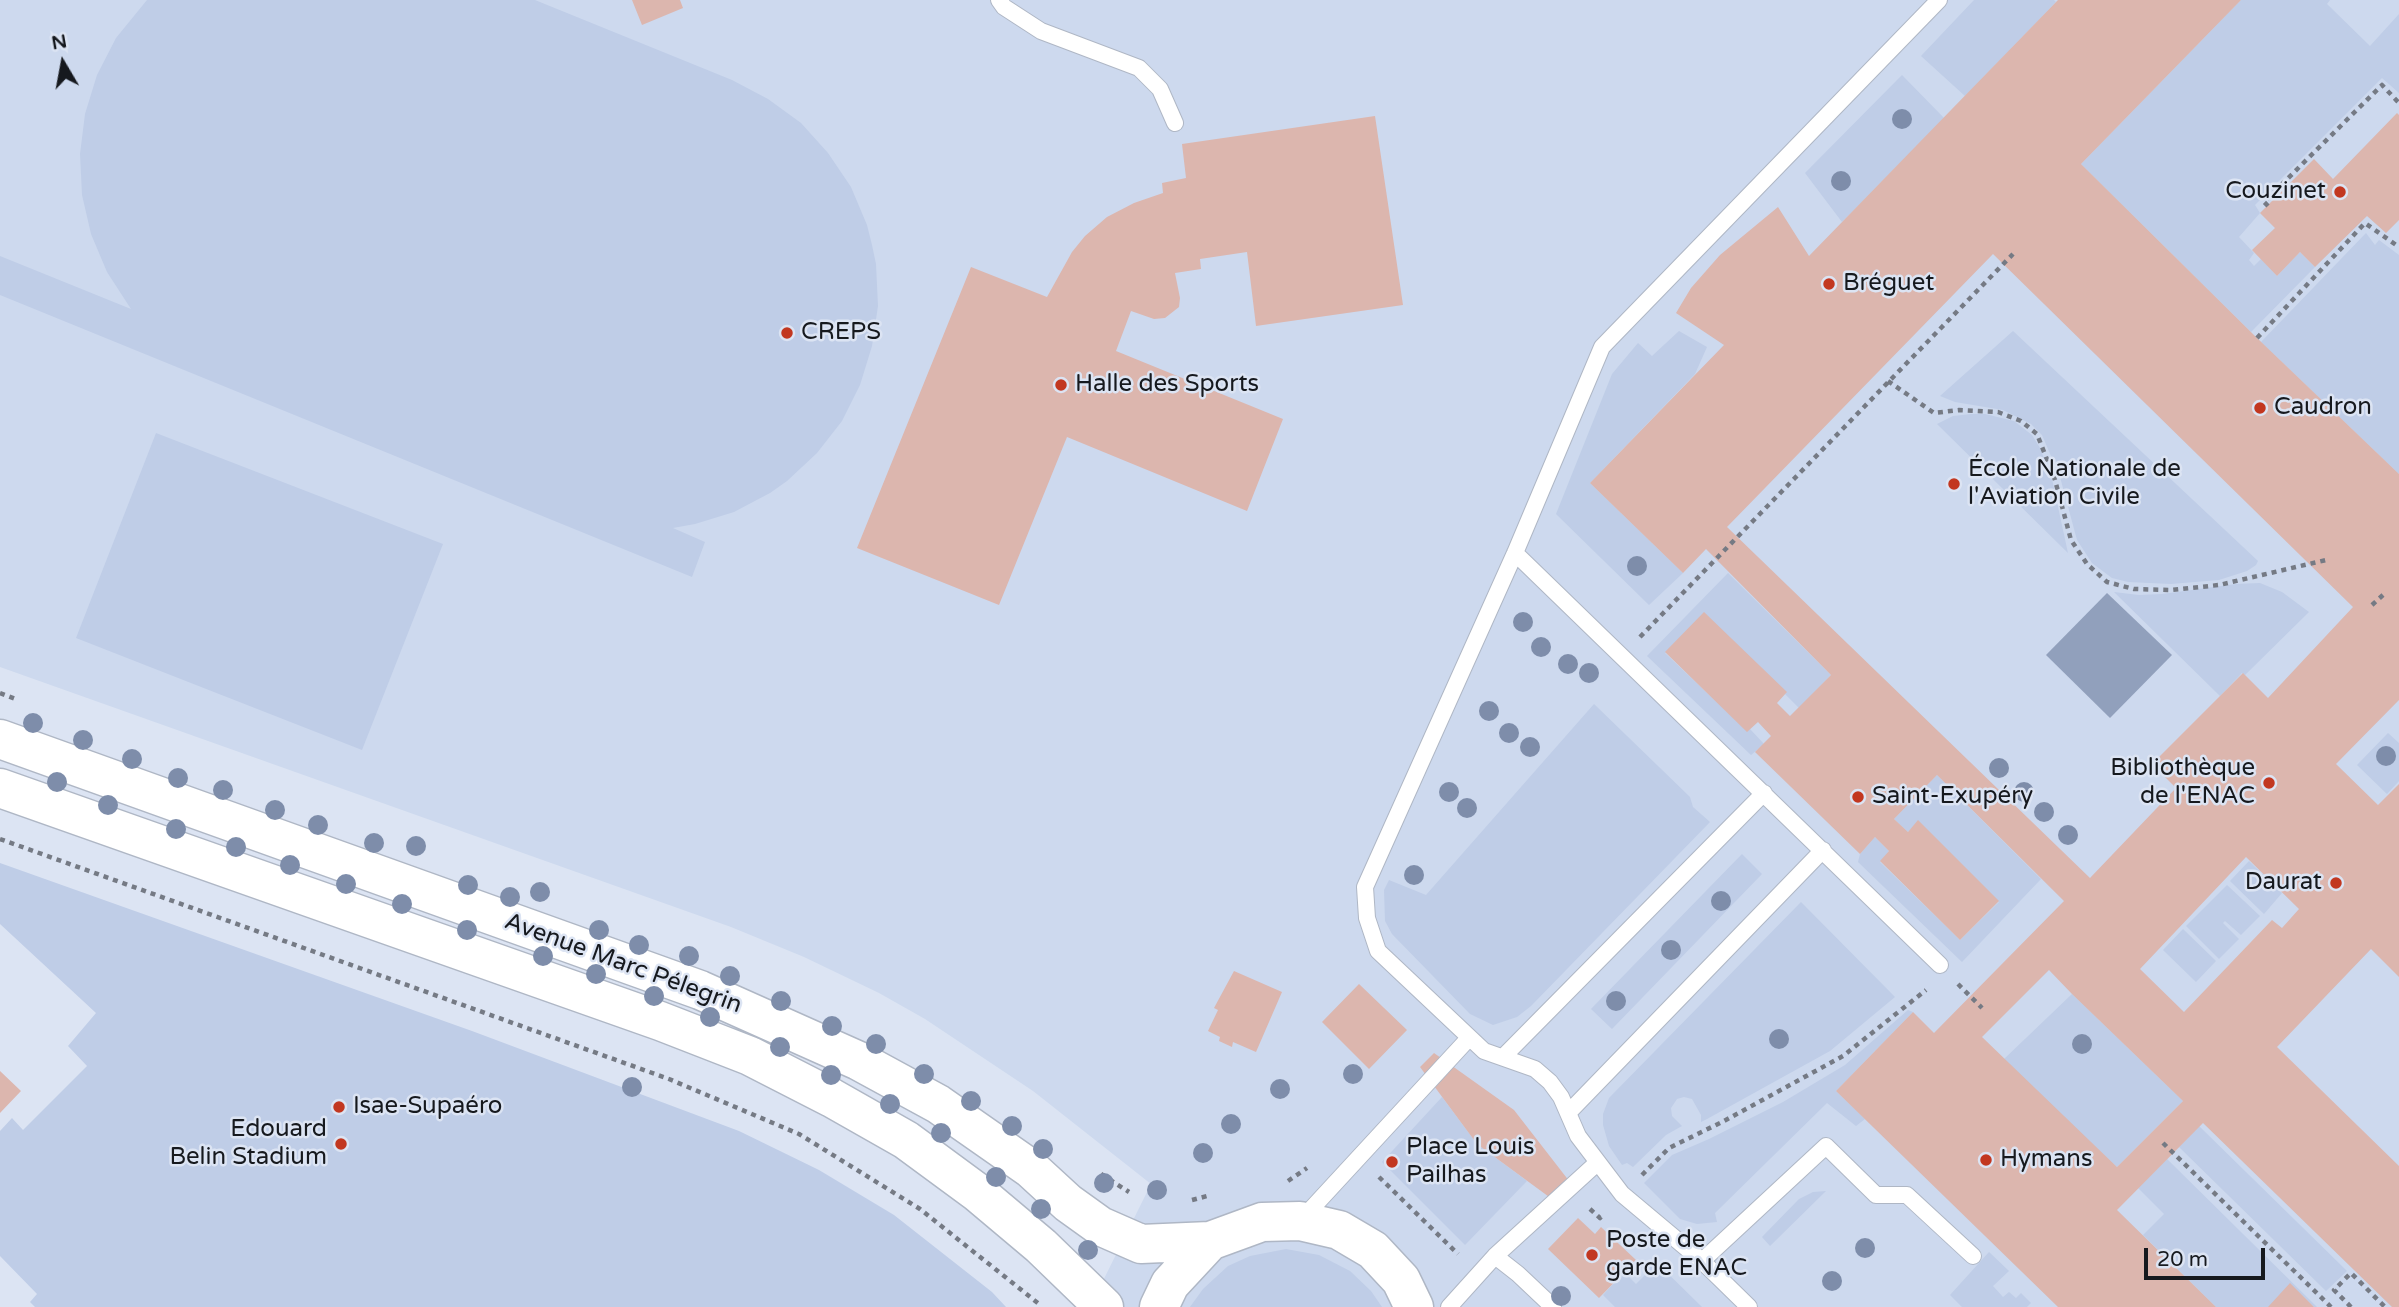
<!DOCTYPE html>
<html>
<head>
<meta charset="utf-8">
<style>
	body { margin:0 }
	#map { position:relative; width:2399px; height:1307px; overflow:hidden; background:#dce4f3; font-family:"Varela Round",sans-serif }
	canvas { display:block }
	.north { position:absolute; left:28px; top:28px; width:70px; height:70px; -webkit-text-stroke:5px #dce4f3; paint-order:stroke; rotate:350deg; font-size:19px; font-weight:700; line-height:28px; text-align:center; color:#16191e }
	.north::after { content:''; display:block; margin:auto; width:24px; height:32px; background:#16191e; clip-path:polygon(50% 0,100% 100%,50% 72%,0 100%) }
	.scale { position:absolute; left:2144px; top:1248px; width:121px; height:32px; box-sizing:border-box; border:4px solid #16191e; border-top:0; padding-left:9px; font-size:21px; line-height:24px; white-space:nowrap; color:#16191e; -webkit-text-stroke:5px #dce4f3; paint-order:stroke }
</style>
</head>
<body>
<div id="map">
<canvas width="2399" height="1307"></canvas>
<div class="north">N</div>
<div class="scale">20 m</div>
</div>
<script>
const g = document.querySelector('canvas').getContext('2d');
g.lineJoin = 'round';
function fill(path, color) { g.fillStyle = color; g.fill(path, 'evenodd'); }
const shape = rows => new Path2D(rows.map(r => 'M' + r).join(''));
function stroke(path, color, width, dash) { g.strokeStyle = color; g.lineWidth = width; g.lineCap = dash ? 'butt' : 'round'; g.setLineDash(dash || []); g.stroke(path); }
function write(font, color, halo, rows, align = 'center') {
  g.font = font + ' "Varela Round",sans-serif'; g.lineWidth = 5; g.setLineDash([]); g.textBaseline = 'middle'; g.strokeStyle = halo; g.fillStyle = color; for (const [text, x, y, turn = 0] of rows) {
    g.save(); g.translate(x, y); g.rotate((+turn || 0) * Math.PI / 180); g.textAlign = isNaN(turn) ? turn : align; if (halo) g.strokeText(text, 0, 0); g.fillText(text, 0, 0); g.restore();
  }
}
const built = shape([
	[0,0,2399,0,2399,1307,1090,1307,1151,1184,1033,1091,925,1019,879,993,804,957,731,927,0,667]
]);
const green = shape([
	[147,0,535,0,732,80,768,99,801,123,828,153,851,187,867,225,872,245,876,264,878,306,872,346,860,385,842,421,817,453,787,481,770,493,734,512,695,524,673,528,705,542,692,577,0,295,0,256,131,309,107,272,91,234,82,195,80,154,85,114,97,75,116,38],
	[1974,0,2054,0,2056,2,1965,96,1921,56],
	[2241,0,2330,0,2327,4,2370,46,2399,14,2399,93,2382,78,2255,205,2260,213,2239,237,2254,253,2249,260,2254,266,2261,259,2277,276,2300,252,2315,267,2251,332,2081,164],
	[1902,75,1944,118,1842,222,1805,173],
	[2366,233,2375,245,2379,240,2399,255,2399,474,2261,342],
	[1679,331,1707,347,1695,374,1590,483,1683,573,1649,605,1556,514,1612,374,1638,343,1652,356],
	[2013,331,2258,561,2256,565,2247,571,2219,580,2171,584,2128,582,2112,578,2092,563,2077,540,2060,477,2042,435,2031,424,2003,410,1955,402,1940,396],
	[1971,414,1985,414,2014,421,2032,435,2040,448,2052,479,2068,553,1937,424,1953,416],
	[156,433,443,544,362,750,76,638],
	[1728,573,1831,675,1799,708,1785,694,1786,692,1704,613,1665,653,1747,731,1750,729,1764,744,1751,755,1647,656],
	[2260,583,2282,592,2309,612,2245,675,2242,673,2220,696,2114,592,2139,595,2162,594,2236,584],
	[1594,704,1690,797,1693,807,1710,822,1531,1006,1517,1017,1493,1025,1470,1014,1392,934,1385,921,1384,890,1389,880,1426,895],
	[2388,733,2399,743,2399,781,2387,794,2357,765],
	[1937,775,2041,879,1962,962,1858,862,1860,854,1875,837,1889,851,1880,862,1960,940,1999,902,1918,821,1908,832,1894,819],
	[1742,854,1762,874,1612,1029,1591,1009],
	[2249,861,2282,893,2264,914,2230,881],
	[0,863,472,1031,739,1131,819,1170,894,1215,992,1292,1006,1307,35,1307,30,1302,37,1294,0,1256,0,1131,12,1118,23,1130,87,1066,68,1046,96,1013,0,924],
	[2227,885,2260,916,2241,935,2225,921,2223,923,2239,939,2219,959,2186,926],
	[1801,902,1895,997,1830,1051,1707,1119,1701,1122,1701,1115,1692,1099,1684,1097,1677,1099,1671,1108,1672,1116,1682,1126,1666,1135,1633,1167,1627,1163,1622,1165,1609,1146,1603,1125,1603,1114,1609,1098],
	[2183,929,2216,961,2196,982,2163,950],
	[2072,994,2183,1101,2117,1167,2003,1060],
	[1908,1010,1913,1012,1836,1091,1865,1119,1856,1126,1827,1103,1715,1213,1717,1222,1697,1224,1680,1219,1644,1183,1672,1155,1709,1139,1783,1102,1845,1065],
	[1442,1097,1477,1144,1527,1181,1465,1245,1382,1162],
	[2199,1126,2347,1271,2326,1291,2179,1147],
	[2167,1159,2317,1307,2314,1307,2290,1284,2269,1307,2216,1307,2143,1235,2164,1214,2138,1188],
	[1826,1191,1770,1246,1762,1237,1799,1199,1813,1192],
	[1286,1249,1319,1255,1350,1271,1371,1291,1382,1307,1190,1307,1203,1289,1228,1266,1250,1256],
	[1989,1252,2009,1271,1993,1286,2003,1297,2009,1292,2016,1298,2021,1293,2031,1303,2027,1307,1962,1307,1950,1295],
	[1654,1260,1702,1307,1615,1307,1603,1295,1624,1272,1636,1284,1646,1274,1643,1271]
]);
const water = shape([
	[2107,593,2172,655,2110,718,2046,655]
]);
const building = shape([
	[632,0,680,0,683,8,642,25],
	[2058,0,2241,0,2081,164,2257,338,2399,474,2399,700,2336,764,2378,805,2399,784,2399,977,2371,949,2277,1047,2399,1166,2399,1307,2392,1307,2203,1123,2117,1210,2216,1307,2058,1307,1836,1091,1913,1012,1934,1033,2064,901,1937,775,1894,819,1908,832,1918,820,1999,901,1960,940,1880,861,1889,851,1875,837,1860,854,1755,752,1771,736,1758,722,1747,732,1665,652,1704,612,1787,692,1777,703,1790,716,1831,675,1706,549,1683,573,1590,483,1724,345,1676,313,1691,288,1720,255,1778,207,1809,256],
	[1993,254,2353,607,2268,698,2243,673,2152,764,2176,788,2090,878,1727,527],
	[2246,857,2299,909,2282,928,2272,920,2184,1012,2140,969],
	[2049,970,2072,994,2183,1101,2117,1167,1982,1037],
	[2397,113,2399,115,2399,220,2386,233,2367,216,2315,267,2300,252,2277,276,2252,250,2275,228,2260,213,2314,159,2333,179],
	[1375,116,1403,305,1256,326,1247,252,1200,259,1201,269,1175,273,1180,298,1179,307,1165,318,1154,319,1131,311,1116,351,1283,419,1247,511,1067,437,999,605,857,548,971,267,1047,297,1072,252,1085,236,1107,217,1134,203,1163,193,1162,183,1186,178,1182,144],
	[1234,971,1282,992,1256,1052,1233,1042,1232,1047,1219,1041,1220,1037,1208,1031,1218,1010,1214,1008],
	[1359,984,1407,1030,1369,1069,1322,1022],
	[1434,1053,1514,1110,1573,1186,1556,1202,1477,1144,1420,1067],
	[0,1071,21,1091,0,1113],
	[1578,1218,1595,1234,1601,1227,1636,1260,1599,1298,1548,1249],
	[2290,1283,2314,1307,2268,1307]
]);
const path = shape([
	[2268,206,2264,202,2382,85,2399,103],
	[2257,338,2365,223,2399,247],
	[1888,381,1934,413,1959,410,1998,412,2021,421,2037,434,2055,480,2071,540,2087,564,2107,582,2134,589,2171,590,2219,585,2326,560],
	[2372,605,2383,595],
	[1640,637,2013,254],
	[0,693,18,700],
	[0,839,669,1079,799,1134,920,1209,1039,1304],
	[1958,984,1982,1008],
	[2163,1143,2331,1307],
	[1101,1174,1129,1192],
	[1642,1175,1669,1148,1724,1121,1843,1056,1926,990],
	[1379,1177,1458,1254],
	[1288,1181,1307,1168],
	[1192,1200,1211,1195],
	[1590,1209,1600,1218,1604,1213],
	[2351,1307,2334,1290,2351,1273,2385,1307]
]);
const service = shape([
	[999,0,1004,7,1041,31,1139,68,1160,89,1175,123],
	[1515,553,1940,965],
	[1503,1057,1764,793],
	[1569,1112,1823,850],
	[1302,1219,1469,1038],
	[1495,1256,1518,1274,1553,1307],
	[1702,1261,1826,1146,1876,1195,1907,1195,1973,1256],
	[1449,1307,1495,1256,1597,1163],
	[1749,1307,1702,1261,1622,1194,1578,1136,1561,1097,1550,1082,1535,1069,1484,1051,1378,951,1367,918,1365,887,1515,553,1602,347,1939,0]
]);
const tertiary = shape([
	[0,739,700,990,859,1061,938,1104,1031,1169,1068,1203,1100,1226,1141,1244,1210,1241],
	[0,788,660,1021,750,1056,832,1098,906,1140,978,1193,1041,1246,1104,1307],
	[1159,1307,1170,1284,1210,1241,1262,1222,1300,1221,1339,1230,1373,1250,1401,1280,1414,1307]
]);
const trees = [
	[1902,119],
	[1841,181],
	[1637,566],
	[1523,622],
	[1541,647],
	[1568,664],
	[1589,673],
	[1489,711],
	[33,723],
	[1509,733],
	[83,740],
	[1530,747],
	[2386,756],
	[132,759],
	[1999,768],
	[178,778],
	[57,782],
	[223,790],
	[1449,792],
	[2024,792],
	[108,805],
	[1467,808],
	[275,810],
	[2044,812],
	[318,825],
	[176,829],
	[2068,835],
	[374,843],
	[416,846],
	[236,847],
	[290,865],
	[1414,875],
	[346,884],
	[468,885],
	[540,892],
	[510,897],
	[1721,901],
	[402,904],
	[467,930],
	[599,930],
	[639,945],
	[1671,950],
	[543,956],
	[689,956],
	[596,974],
	[730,976],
	[654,996],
	[781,1001],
	[1616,1001],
	[710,1017],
	[832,1026],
	[1779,1039],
	[876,1044],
	[2082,1044],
	[780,1047],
	[924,1074],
	[1353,1074],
	[831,1075],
	[632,1087],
	[1280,1089],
	[971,1101],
	[890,1104],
	[1231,1124],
	[1012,1126],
	[941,1133],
	[1043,1149],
	[1203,1153],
	[996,1177],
	[1104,1183],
	[1157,1190],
	[1041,1209],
	[1865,1248],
	[1088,1250],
	[1832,1281],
	[1561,1296]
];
const markers = [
	[2340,192,7,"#c23720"],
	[1829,284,7,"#c23720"],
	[787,333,7,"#c23720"],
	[1061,385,7,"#c23720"],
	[2260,408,7,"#c23720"],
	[1954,484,7,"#c23720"],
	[2269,783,7,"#c23720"],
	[1858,797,7,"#c23720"],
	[2336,883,7,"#c23720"],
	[339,1107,7,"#c23720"],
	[341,1144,7,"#c23720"],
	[1986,1160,7,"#c23720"],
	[1392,1162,7,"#c23720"],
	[1592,1255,7,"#c23720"]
];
const poiNames = [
	["Couzinet",2326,192,"right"],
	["Bréguet",1843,284],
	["CREPS",801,333],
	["Halle des Sports",1075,385],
	["Caudron",2274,408],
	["École Nationale de",1968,470],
	["l'Aviation Civile",1968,498],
	["Bibliothèque",2255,769,"right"],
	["de l'ENAC",2255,797,"right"],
	["Saint-Exupéry",1872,797],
	["Daurat",2322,883,"right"],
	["Isae-Supaéro",353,1107],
	["Edouard",327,1130,"right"],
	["Belin Stadium",327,1158,"right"],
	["Place Louis",1406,1148],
	["Pailhas",1406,1176],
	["Hymans",2000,1160],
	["Poste de",1606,1241],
	["garde ENAC",1606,1269]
];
const streetNames = [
	["Avenue Marc Pélegrin",623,964,20]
];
fill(built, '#cdd9ee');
fill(green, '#bfcde7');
fill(water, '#91a0bc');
fill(building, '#dcb6ae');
stroke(service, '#afb7c5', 18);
stroke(tertiary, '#afb7c5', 41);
stroke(path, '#757a84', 4.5, [5, 5]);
stroke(service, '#fff', 16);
stroke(tertiary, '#fff', 38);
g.fillStyle = '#7e8daa';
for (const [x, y] of trees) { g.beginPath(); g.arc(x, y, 10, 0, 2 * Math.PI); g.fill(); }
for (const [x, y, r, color] of markers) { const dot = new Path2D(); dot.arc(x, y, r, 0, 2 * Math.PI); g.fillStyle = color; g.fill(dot); stroke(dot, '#dce4f3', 2.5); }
write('24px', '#16191e', '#dce4f3', poiNames, 'left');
write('24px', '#16191e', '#dce4f3', streetNames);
</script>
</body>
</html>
